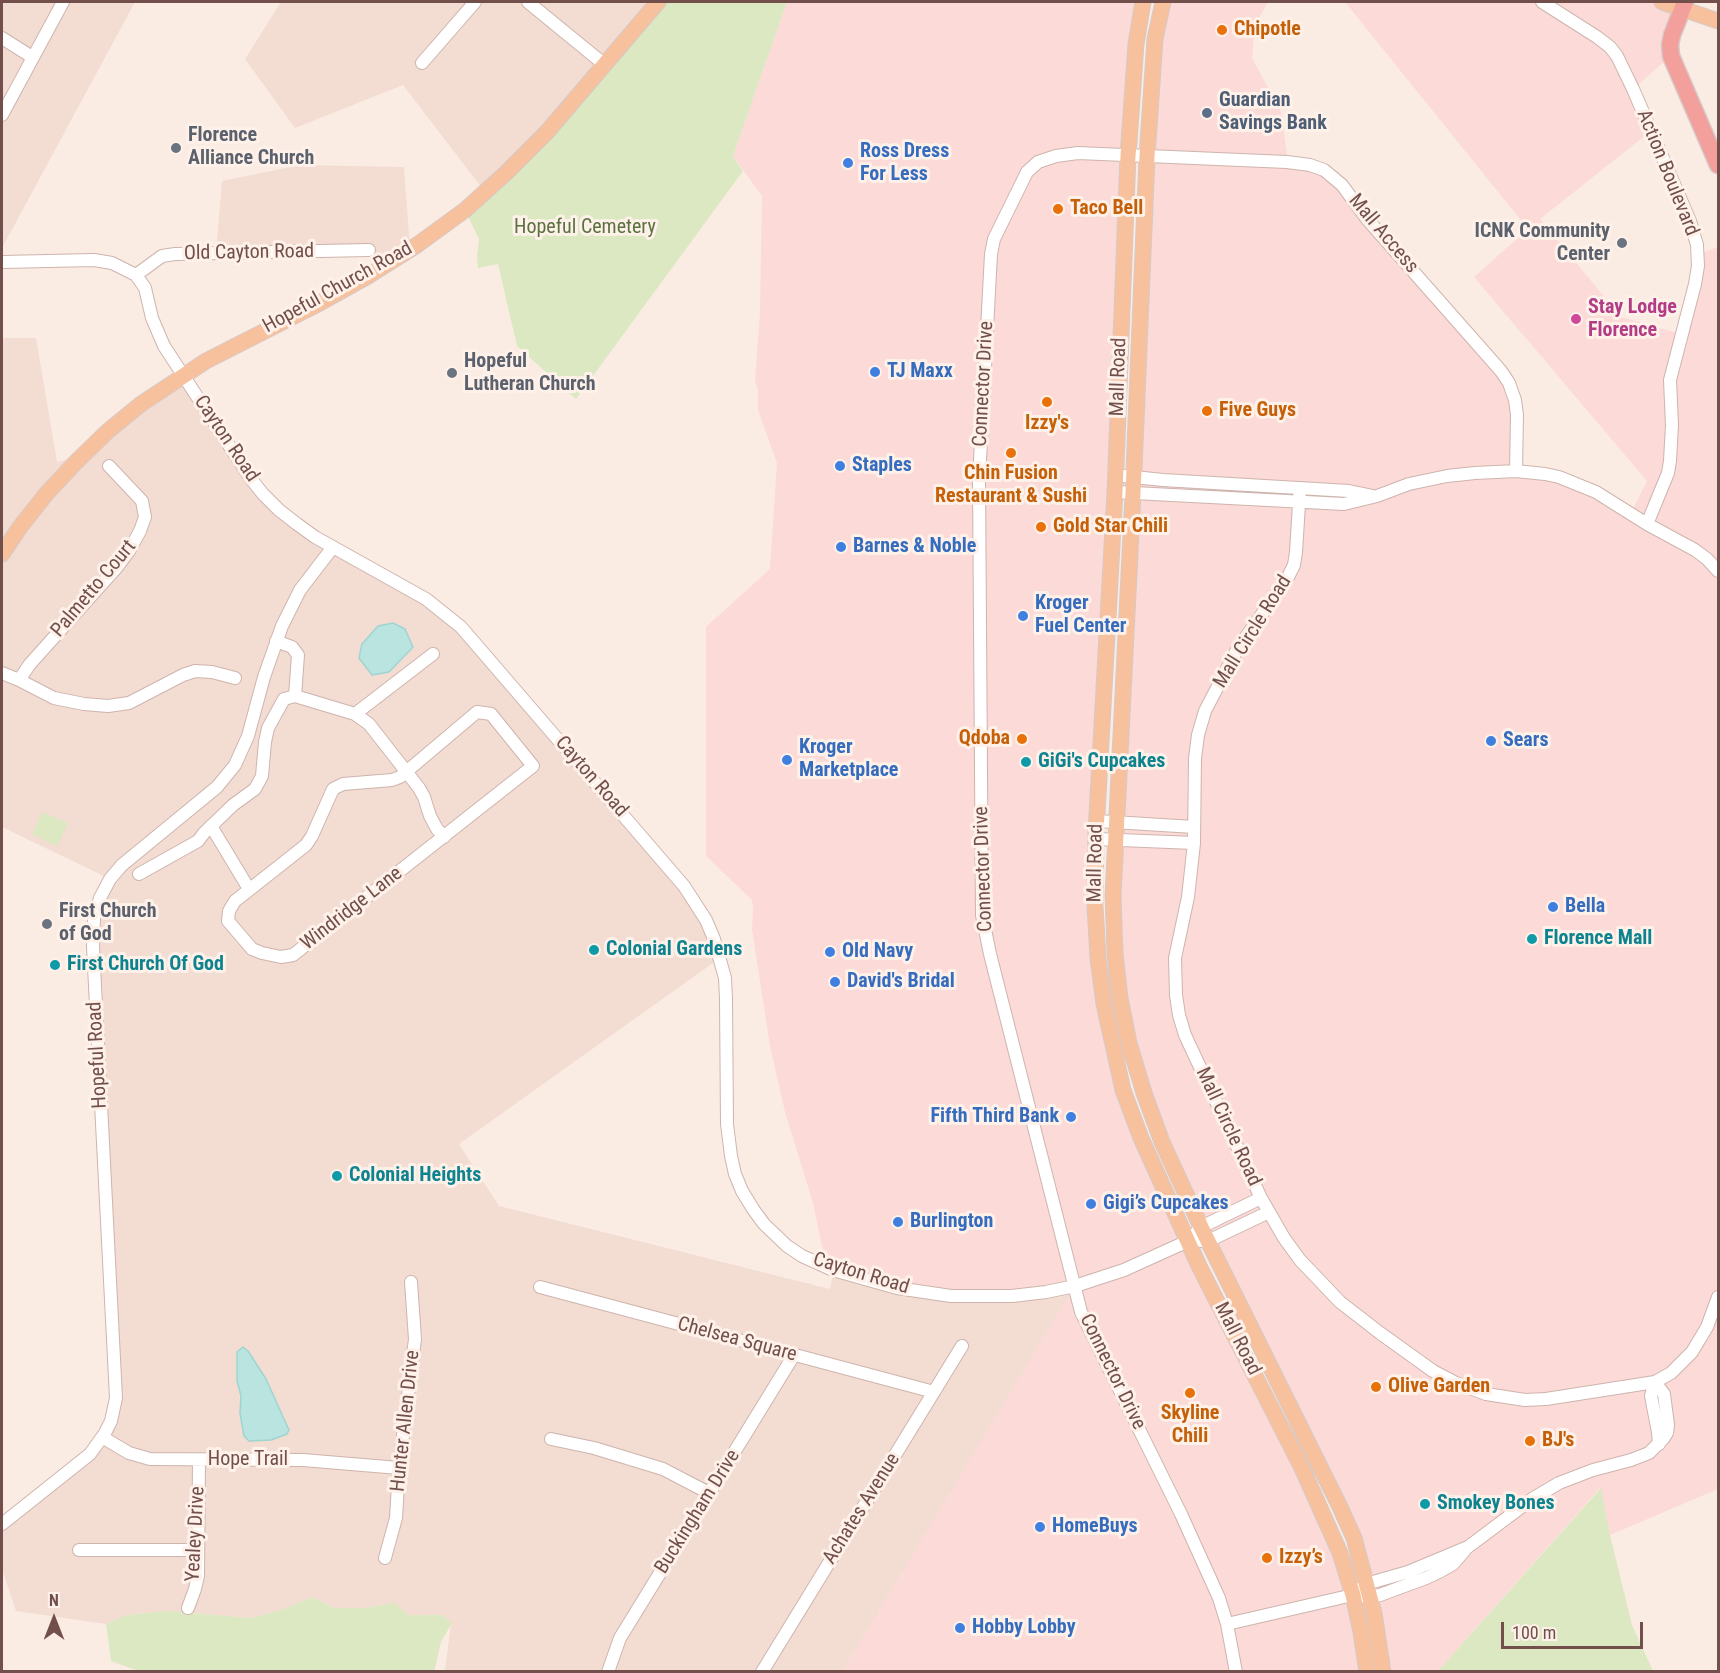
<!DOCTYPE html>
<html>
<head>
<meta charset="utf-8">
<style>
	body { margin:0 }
	#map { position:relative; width:1720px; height:1673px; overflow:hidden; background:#fbece3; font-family:"Roboto Condensed",sans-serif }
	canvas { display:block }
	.frame { position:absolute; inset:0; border:3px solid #724f4a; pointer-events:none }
	.north { position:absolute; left:24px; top:1589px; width:60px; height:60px; -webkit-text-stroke:4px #fef1e9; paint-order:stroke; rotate:0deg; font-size:16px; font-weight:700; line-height:24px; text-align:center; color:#724f4a }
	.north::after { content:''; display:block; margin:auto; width:21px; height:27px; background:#724f4a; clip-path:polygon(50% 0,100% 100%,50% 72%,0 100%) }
	.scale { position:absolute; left:1501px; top:1622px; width:142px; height:27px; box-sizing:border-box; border:3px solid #724f4a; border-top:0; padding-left:8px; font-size:18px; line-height:21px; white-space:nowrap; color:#724f4a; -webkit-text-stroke:4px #fef1e9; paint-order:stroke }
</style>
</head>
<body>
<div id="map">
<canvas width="1720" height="1673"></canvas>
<div class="frame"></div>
<div class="north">N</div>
<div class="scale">100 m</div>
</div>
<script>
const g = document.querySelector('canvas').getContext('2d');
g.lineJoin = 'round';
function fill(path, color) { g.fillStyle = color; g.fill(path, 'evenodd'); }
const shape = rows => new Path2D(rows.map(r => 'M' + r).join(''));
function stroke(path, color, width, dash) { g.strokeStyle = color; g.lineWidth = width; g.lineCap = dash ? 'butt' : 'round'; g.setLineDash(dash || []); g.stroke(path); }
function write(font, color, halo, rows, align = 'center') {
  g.font = font + ' "Roboto Condensed",sans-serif'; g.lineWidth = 6; g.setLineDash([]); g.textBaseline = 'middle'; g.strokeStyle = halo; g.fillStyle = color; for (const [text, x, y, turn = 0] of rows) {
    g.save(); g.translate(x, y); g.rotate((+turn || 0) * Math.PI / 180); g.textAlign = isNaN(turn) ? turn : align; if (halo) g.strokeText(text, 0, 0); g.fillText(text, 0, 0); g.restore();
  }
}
const residential = shape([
	[2,2,135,2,2,248],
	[281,2,658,2,485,192,403,85,295,128,245,59],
	[300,165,404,167,410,249,392,261,369,250,216,253,222,181],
	[2,338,36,338,57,462,81,456,183,375,279,510,444,612,684,886,720,958,459,1144,499,1206,830,1289,834,1270,1075,1286,843,1671,445,1671,451,1623,442,1615,408,1615,395,1603,363,1608,334,1608,313,1597,281,1610,252,1618,167,1611,126,1615,106,1624,16,1611,2,1569,2,1524,90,1454,114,1409,93,947,110,879,2,827]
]);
const commercial = shape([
	[787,2,1143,2,1097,824,1101,984,1148,1155,1327,1523,1367,1671,843,1671,1074,1287,951,1296,834,1270,831,1261,825,1260,813,1203,785,1112,770,1046,752,929,753,907,752,900,706,856,706,627,770,569,777,463,758,410,758,389,755,381,760,312,762,196,733,156],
	[1163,2,1268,2,1255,25,1252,58,1281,112,1288,162,1324,170,1509,383,1516,471,1545,474,1631,513,1647,481,1474,277,1528,229,1345,2,1685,2,1671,56,1633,89,1651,131,1540,219,1621,317,1681,334,1698,254,1718,247,1718,1489,1610,1535,1600,1488,1438,1671,1383,1671,1354,1538,1144,1093,1115,954,1147,157]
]);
const green = shape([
	[658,2,787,2,733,156,743,171,576,399,517,346,498,264,478,268,477,257,479,239,465,210],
	[42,812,68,823,57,846,32,834],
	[1601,1488,1610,1535,1632,1625,1653,1671,1438,1671],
	[313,1597,334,1608,363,1608,395,1603,408,1615,442,1615,452,1623,441,1642,434,1672,147,1671,136,1670,111,1661,106,1624,126,1615,167,1611,252,1618,281,1610]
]);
const water = shape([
	[393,623,405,629,413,647,389,672,372,675,359,658,362,644,378,626,393,623],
	[243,1347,248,1351,266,1379,289,1430,287,1434,271,1440,249,1441,244,1436,240,1413,241,1396,237,1381,237,1352,243,1347]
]);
const minor = shape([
	[528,2,605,65],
	[1542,2,1597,37,1610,47,1617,56,1633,89,1690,221,1697,245,1698,266,1695,284,1670,380,1672,425,1670,461,1668,473,1647,524],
	[2,38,32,57],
	[422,63,475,2],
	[2,115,63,2],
	[2,262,94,260,112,263,136,275,145,288,152,318,164,346,251,479,263,494,279,510,297,524,315,537,426,599,461,627,684,886,706,920,714,939,725,978,726,999,727,1124,731,1156,735,1174,742,1191,753,1209,764,1224,787,1246,802,1256,833,1270,897,1288,951,1296,1012,1296,1046,1292,1075,1286,1124,1270,1188,1241,1201,1227,1261,1198],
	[136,275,162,256,175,254,369,250],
	[1115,475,1163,480,1349,491,1373,496],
	[1300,488,1296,552,1294,565,1287,579,1238,648,1205,711,1198,735,1195,758,1194,843,1188,897,1175,958,1176,995,1179,1015,1185,1035,1261,1198,1284,1238,1300,1260,1340,1302,1380,1333,1433,1371,1456,1383,1486,1394,1525,1400,1546,1399,1655,1382,1671,1373,1692,1352,1707,1327,1718,1297],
	[1115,492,1344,504,1377,496,1409,484,1447,476,1475,473,1516,471,1545,474,1559,477,1596,492,1647,524,1695,550,1707,559,1718,571],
	[276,641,292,647,298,655,295,696],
	[2,673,19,680,54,698,84,704,108,706,129,703,183,675,195,671,212,672,235,678],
	[19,680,30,664,117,567,129,551,140,531,145,517,142,501,109,466],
	[477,712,491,714,533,766,293,955,281,957,262,953,252,949,228,921,229,911,235,901,306,845,312,836,333,789,343,784,392,780,400,777,477,712],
	[355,714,369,724,419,788,424,797,430,816,437,829,444,837],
	[1097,821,1194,827],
	[211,826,249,889],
	[1096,839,1194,843],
	[139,874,198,841,204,833,233,805,255,789,262,776,265,742,268,728,284,699,295,696,355,714,433,654],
	[1201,1241,1208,1241,1269,1212],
	[540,1287,934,1392],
	[1655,1382,1651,1396,1658,1432,1659,1444],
	[102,1437,129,1453,150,1459,303,1460,399,1468],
	[551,1439,594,1448,663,1469,709,1493],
	[2,1524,90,1454,105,1433,111,1421,116,1398,93,947,94,918,100,898,110,879,122,865,217,787,235,765,248,736,264,677,282,626,300,590,333,547],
	[79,1550,198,1550],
	[385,1558,396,1518,399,1468,415,1339,411,1282],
	[1353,1595,1366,1584,1408,1572,1468,1547,1532,1499,1559,1483,1593,1470,1631,1460,1649,1453,1663,1439,1667,1433,1668,1425,1664,1394,1655,1382],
	[188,1608,195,1589,198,1576,199,1460],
	[1227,1624,1353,1595,1370,1597,1380,1595,1426,1578,1439,1572,1453,1564,1465,1550],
	[608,1672,620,1638,794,1355],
	[762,1672,962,1346],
	[1236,1672,1227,1624,1219,1598,1181,1514,1081,1312,990,954,982,915,979,479,991,254,994,239,1027,172,1038,162,1056,156,1078,153,1287,162,1310,165,1324,170,1342,185,1367,219,1501,371,1509,383,1515,400,1517,415,1516,471]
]);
const major = shape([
	[1143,2,1136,44,1128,156,1115,492,1096,832,1095,905,1098,958,1104,1004,1123,1090,1141,1138,1199,1266,1302,1468,1340,1553,1353,1595,1361,1632,1367,1672],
	[1163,2,1155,39,1147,157,1133,493,1113,896,1115,954,1120,998,1129,1043,1144,1093,1162,1142,1201,1227,1340,1507,1354,1538,1374,1613,1383,1672],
	[1662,2,1718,21],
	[2,554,20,527,47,493,77,461,108,431,141,404,206,361,316,305,368,276,417,245,465,210,506,173,547,132,658,2]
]);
const highway = shape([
	[1685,2,1672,35,1670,45,1671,56,1718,165]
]);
const markers = [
	[1222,30,6,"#e8710a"],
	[1207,113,6,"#5c6f8a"],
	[176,148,6,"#6b7280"],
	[848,163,6,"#3f7fe0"],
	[1058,209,6,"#e8710a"],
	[1622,243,6,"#6b7280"],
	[1576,319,6,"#d1479c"],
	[875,372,6,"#3f7fe0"],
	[452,373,6,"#6b7280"],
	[1047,402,6,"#e8710a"],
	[1207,411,6,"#e8710a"],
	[1011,453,6,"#e8710a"],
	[840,466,6,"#3f7fe0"],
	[1041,527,6,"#e8710a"],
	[841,547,6,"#3f7fe0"],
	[1023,616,6,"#3f7fe0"],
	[1022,739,6,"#e8710a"],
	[1491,741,6,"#3f7fe0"],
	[787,760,6,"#3f7fe0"],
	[1026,762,6,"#0f9aa8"],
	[1553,907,6,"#3f7fe0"],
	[47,924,6,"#6b7280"],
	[1532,939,6,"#0f9aa8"],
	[594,950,6,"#0f9aa8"],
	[830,952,6,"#3f7fe0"],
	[55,965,6,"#0f9aa8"],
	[835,982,6,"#3f7fe0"],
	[1071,1117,6,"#3f7fe0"],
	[337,1176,6,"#0f9aa8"],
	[1091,1204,6,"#3f7fe0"],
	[898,1222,6,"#3f7fe0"],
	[1376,1387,6,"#e8710a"],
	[1190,1393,6,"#e8710a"],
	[1530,1441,6,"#e8710a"],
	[1425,1504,6,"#0f9aa8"],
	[1040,1527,6,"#3f7fe0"],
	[1267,1558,6,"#e8710a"],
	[960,1628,6,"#3f7fe0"]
];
const foodNames = [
	["Chipotle",1234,30],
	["Taco Bell",1070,209],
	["Five Guys",1219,411],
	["Izzy's",1047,424,"center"],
	["Chin Fusion",1011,474,"center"],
	["Restaurant & Sushi",1011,497,"center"],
	["Gold Star Chili",1053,527],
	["Qdoba",1010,739,"right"],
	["Olive Garden",1388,1387],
	["Skyline",1190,1414,"center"],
	["Chili",1190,1437,"center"],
	["BJ's",1542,1441],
	["Izzy’s",1279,1558]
];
const serviceNames = [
	["Guardian",1219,101],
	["Savings Bank",1219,124]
];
const worshipNames = [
	["Florence",188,136],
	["Alliance Church",188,159],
	["ICNK Community",1610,232,"right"],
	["Center",1610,255,"right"],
	["Hopeful",464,362],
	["Lutheran Church",464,385],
	["First Church",59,912],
	["of God",59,935]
];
const shopNames = [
	["Ross Dress",860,152],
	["For Less",860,175],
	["TJ Maxx",887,372],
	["Staples",852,466],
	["Barnes & Noble",853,547],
	["Kroger",1035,604],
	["Fuel Center",1035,627],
	["Sears",1503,741],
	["Kroger",799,748],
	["Marketplace",799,771],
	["Bella",1565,907],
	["Old Navy",842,952],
	["David's Bridal",847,982],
	["Fifth Third Bank",1059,1117,"right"],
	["Gigi’s Cupcakes",1103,1204],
	["Burlington",910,1222],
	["HomeBuys",1052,1527],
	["Hobby Lobby",972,1628]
];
const streetNames = [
	["Action Boulevard",1667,173,68],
	["Mall Access",1383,234,50],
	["Old Cayton Road",249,253,-1],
	["Hopeful Church Road",338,288,-29],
	["Mall Road",1119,377,-88],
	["Connector Drive",984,384,-87],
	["Cayton Road",226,439,56],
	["Palmetto Court",94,589,-50],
	["Mall Circle Road",1253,632,-58],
	["Cayton Road",591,777,49],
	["Mall Road",1096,863,-89],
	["Connector Drive",984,869,-92],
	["Windridge Lane",352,909,-38],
	["Hopeful Road",98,1055,-93],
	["Mall Circle Road",1228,1127,65],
	["Cayton Road",861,1274,17],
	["Mall Road",1237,1339,63],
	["Chelsea Square",737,1340,15],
	["Connector Drive",1112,1372,64],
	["Hunter Allen Drive",406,1421,-84],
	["Hope Trail",248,1460],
	["Achates Avenue",862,1509,-58],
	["Buckingham Drive",698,1512,-58],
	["Yealey Drive",196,1534,-87]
];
const parkNames = [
	["Hopeful Cemetery",585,228]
];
const hotelNames = [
	["Stay Lodge",1588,308],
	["Florence",1588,331]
];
const cultureNames = [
	["GiGi's Cupcakes",1038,762],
	["Florence Mall",1544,939],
	["Colonial Gardens",606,950],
	["First Church Of God",67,965],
	["Colonial Heights",349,1176],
	["Smokey Bones",1437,1504]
];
fill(residential, '#f3dcd2');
fill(commercial, '#fbdad7');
fill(green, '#dbe8c2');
fill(water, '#b9e4e0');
stroke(water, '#9fd5d1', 1.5);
stroke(minor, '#ceb4ad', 14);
stroke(major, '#d5cac9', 17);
stroke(highway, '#d5cac9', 19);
stroke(minor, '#fff', 12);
stroke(major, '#f8c19e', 15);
stroke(highway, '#f39f9c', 16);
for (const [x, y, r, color] of markers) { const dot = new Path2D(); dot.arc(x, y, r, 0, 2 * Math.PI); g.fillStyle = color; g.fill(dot); stroke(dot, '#fef1e9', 2); }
write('bold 20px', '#c56008', '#fef1e9', foodNames, 'left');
write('bold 20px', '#4e5e75', '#fef1e9', serviceNames, 'left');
write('bold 20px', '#5b616d', '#fef1e9', worshipNames, 'left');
write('bold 20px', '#366cbe', '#fef1e9', shopNames, 'left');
write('20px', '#724f4a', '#fef1e9', streetNames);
write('20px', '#5b7240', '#fef1e9', parkNames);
write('bold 20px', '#b23c85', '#fef1e9', hotelNames, 'left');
write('bold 20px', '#0d838f', '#fef1e9', cultureNames, 'left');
</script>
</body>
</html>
